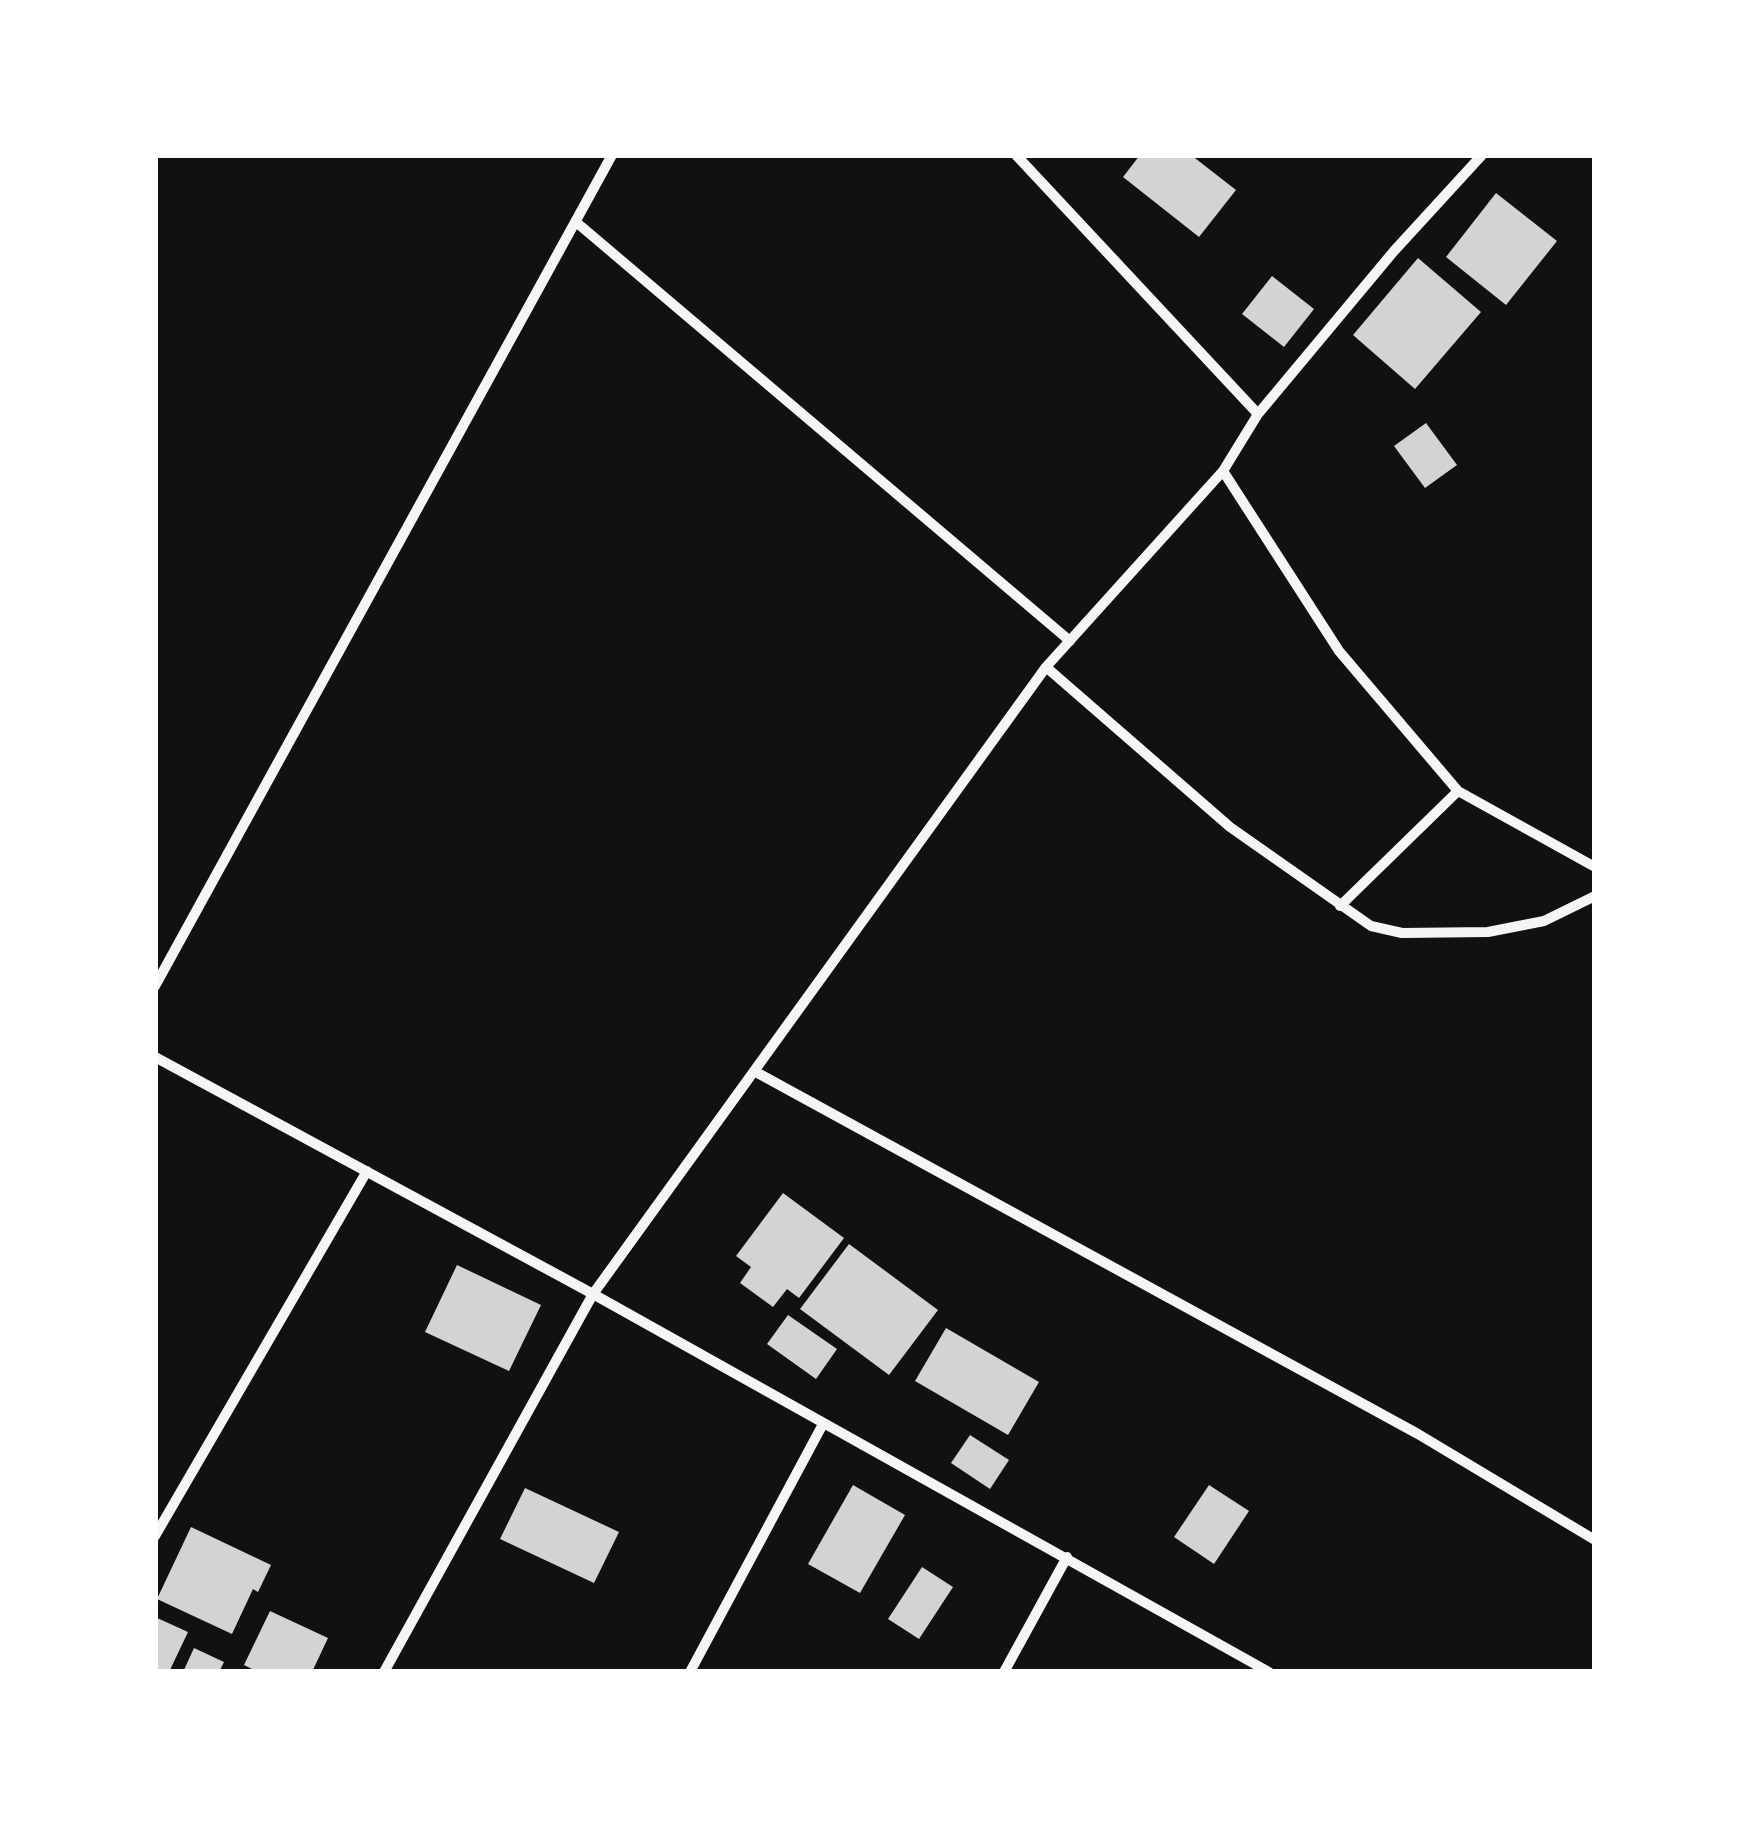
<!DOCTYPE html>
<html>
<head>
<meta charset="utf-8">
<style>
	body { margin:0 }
	#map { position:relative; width:1750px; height:1827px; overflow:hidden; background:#111; font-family:"Noto Sans",sans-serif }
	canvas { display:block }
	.frame { position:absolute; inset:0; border:158px solid #fff; pointer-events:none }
</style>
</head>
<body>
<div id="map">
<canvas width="1750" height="1827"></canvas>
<div class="frame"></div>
</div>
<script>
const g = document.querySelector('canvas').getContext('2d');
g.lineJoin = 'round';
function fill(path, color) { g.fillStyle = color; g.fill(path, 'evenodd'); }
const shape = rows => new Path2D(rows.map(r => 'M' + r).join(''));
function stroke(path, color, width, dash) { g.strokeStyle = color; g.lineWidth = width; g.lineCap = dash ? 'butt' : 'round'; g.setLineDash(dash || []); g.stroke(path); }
const building = shape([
	[1140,155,1191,155,1236,190,1199,237,1123,177],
	[1496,193,1557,241,1506,305,1446,257],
	[1418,258,1481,312,1415,389,1353,335],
	[1272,276,1314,309,1284,347,1242,314],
	[1426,423,1457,465,1425,488,1394,446],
	[783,1193,844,1238,799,1298,787,1289,773,1307,740,1283,751,1267,736,1256],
	[849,1244,938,1310,889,1375,800,1309],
	[457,1265,541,1305,509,1371,425,1332],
	[788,1315,837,1349,816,1379,767,1344],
	[946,1328,1039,1382,1008,1435,915,1381],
	[970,1435,1009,1460,990,1489,951,1463],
	[853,1485,905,1515,860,1593,808,1564],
	[1209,1485,1249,1511,1214,1564,1174,1537],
	[525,1488,619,1532,594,1583,500,1539],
	[191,1527,271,1565,258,1592,253,1589,232,1634,157,1599],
	[922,1567,953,1587,919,1639,888,1619],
	[270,1611,328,1638,312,1672,258,1672,244,1665],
	[155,1617,188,1632,169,1672,155,1670],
	[194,1648,224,1662,219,1672,183,1672]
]);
const minor = shape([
	[1016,155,1258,414],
	[576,222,1070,641],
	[1223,471,1339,651,1458,791,1595,867],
	[1046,667,1230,827,1371,926,1402,933,1488,932,1544,921,1595,896],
	[1340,906,1458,791],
	[155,986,612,155],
	[155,1057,593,1294,1269,1672],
	[754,1071,1418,1434,1595,1540],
	[155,1536,367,1171],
	[384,1672,593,1294,1046,667,1223,471,1258,414,1394,251,1482,155],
	[690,1672,823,1424],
	[1004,1672,1067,1557]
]);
fill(building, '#d3d3d3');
stroke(minor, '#f5f5f5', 10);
</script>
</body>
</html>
